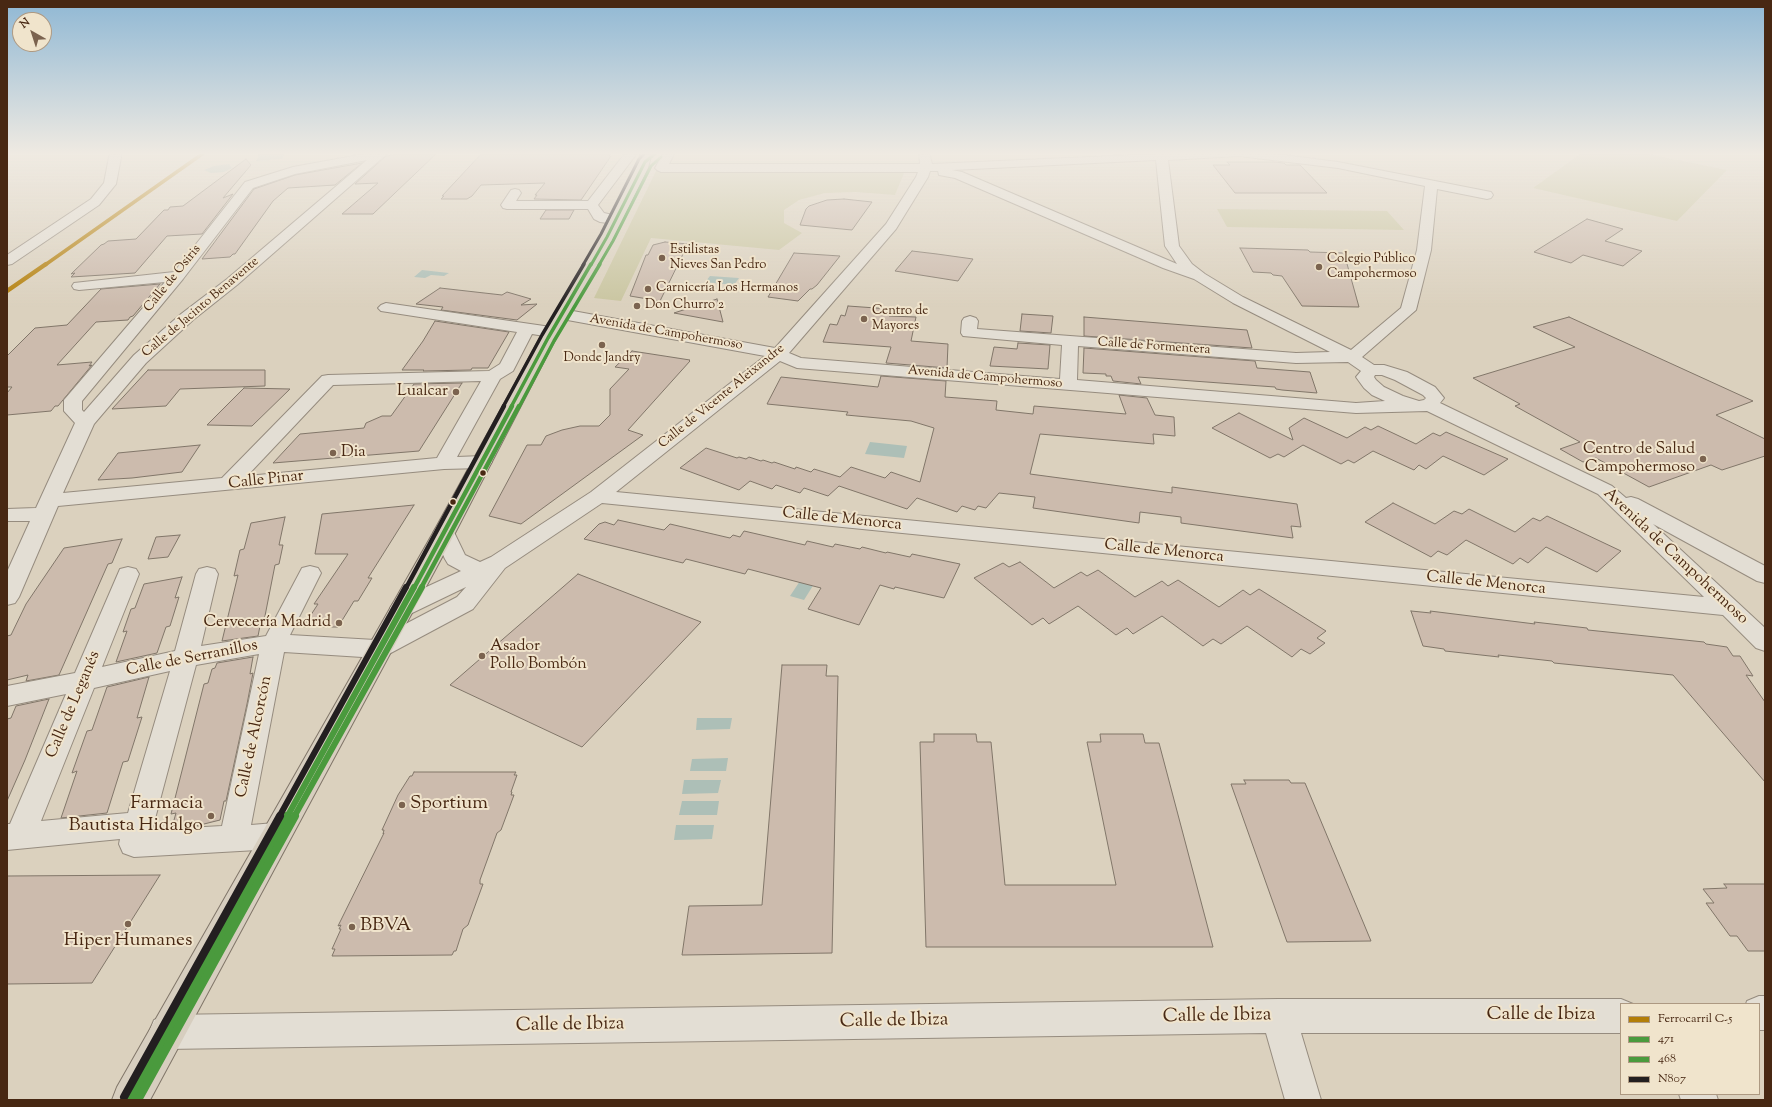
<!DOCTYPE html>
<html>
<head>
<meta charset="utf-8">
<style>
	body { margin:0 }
	#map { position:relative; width:1772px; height:1107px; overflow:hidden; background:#dbd1be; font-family:"Sorts Mill Goudy",serif }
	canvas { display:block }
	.frame { position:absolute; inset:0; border:8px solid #482813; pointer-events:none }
	.legend { position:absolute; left:1620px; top:1003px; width:140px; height:92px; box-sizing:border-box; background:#f0e4cc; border:1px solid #ad9982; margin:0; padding:5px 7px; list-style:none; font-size:12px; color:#482813 }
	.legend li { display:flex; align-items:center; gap:8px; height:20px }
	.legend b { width:20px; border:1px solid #ad9982 }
	.north { position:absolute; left:12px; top:12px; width:40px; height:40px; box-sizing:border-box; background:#f0e4cc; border:1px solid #ad9982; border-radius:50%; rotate:321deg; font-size:11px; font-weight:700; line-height:16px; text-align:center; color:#482813 }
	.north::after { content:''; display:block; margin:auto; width:14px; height:18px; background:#7b634f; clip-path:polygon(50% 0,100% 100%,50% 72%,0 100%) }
</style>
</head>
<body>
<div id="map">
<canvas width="1772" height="1107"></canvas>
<div class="frame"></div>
<ul class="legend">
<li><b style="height:5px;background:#b37e08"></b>Ferrocarril C-5</li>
<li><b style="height:5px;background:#4a9a3d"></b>471</li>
<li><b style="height:5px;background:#4a9a3d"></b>468</li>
<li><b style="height:5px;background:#231f20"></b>N807</li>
</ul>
<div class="north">N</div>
</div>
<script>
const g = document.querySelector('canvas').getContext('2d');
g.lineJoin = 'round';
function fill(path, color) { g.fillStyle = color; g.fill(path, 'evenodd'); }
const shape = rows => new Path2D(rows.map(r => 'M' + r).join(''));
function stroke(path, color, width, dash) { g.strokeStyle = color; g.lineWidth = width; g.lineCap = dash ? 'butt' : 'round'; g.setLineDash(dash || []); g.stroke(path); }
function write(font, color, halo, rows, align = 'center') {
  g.font = font + ' "Sorts Mill Goudy",serif'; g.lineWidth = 4; g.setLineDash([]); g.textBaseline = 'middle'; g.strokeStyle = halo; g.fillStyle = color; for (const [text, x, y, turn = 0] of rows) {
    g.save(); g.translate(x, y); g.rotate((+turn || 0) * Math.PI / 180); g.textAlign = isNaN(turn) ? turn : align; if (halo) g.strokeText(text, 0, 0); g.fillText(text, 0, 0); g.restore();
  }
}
const green = shape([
	[1583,152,1639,152,1727,170,1677,221,1533,188],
	[656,171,904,173,895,195,856,192,825,193,799,200,784,210,784,223,802,233,779,250,651,238,621,301,594,298],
	[1217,209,1387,211,1404,230,1227,227]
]);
const water = shape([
	[260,152,286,152,282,159,256,161],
	[229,164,232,168,224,172,211,173,204,170,214,166],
	[422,270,449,273,444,276,431,275,425,278,414,277],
	[710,276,739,278,734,285,705,282],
	[870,442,907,446,904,458,865,454],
	[800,581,814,584,804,600,790,596],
	[697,718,732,718,730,729,696,730],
	[728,758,726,771,690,771,692,759],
	[684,780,721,780,718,793,682,794],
	[682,801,719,801,717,815,679,815],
	[676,825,714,825,712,839,674,840]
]);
const building = shape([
	[410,152,438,152,373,214,342,214,378,183,355,184,386,156,410,152],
	[483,152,570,154,571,152,595,152,611,153,609,156,611,156,581,200,534,199,537,195,535,195,545,183,481,185,472,196,467,199,441,199,444,196,442,196,483,152],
	[246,159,251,165,223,198,233,194,202,234,167,236,135,273,71,277,75,273,71,274,101,245,104,244,108,241,136,239,164,210,168,210,170,207,183,206,246,159],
	[1227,162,1274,162,1284,163,1286,165,1300,165,1327,193,1235,193,1213,165,1230,165,1227,162],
	[362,163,335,185,288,188,273,201,235,254,233,254,230,257,202,259,254,189,295,175,362,163],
	[844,199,872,202,852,230,800,225,806,209,809,206,827,200,844,199],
	[546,210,574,210,569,219,540,219,546,210],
	[1587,219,1623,229,1605,241,1642,251,1623,266,1583,255,1571,263,1534,252,1587,219],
	[665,242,688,244,660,301,630,296,646,255,648,255,653,245,665,242],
	[1240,248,1308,250,1310,252,1344,253,1359,307,1302,306,1282,276,1273,275,1271,273,1253,272,1240,248],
	[912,251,937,254,973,259,958,281,895,271,912,251],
	[794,253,840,256,817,285,812,289,810,289,798,301,768,297,794,253],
	[160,284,133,316,130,317,128,320,96,322,57,365,92,362,89,366,92,365,58,406,55,406,51,411,7,415,7,393,12,387,7,387,7,356,35,328,67,325,101,289,160,284],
	[440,288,502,295,507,292,531,299,521,305,537,304,517,320,441,310,443,307,416,304,440,288],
	[717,299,723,322,674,313,717,299],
	[848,306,890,309,889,316,916,317,911,341,948,344,947,368,886,363,891,347,823,342,830,324,837,325,841,315,845,316,848,306],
	[1022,314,1053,316,1051,333,1020,331,1022,314],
	[1084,317,1247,330,1252,348,1084,336,1084,317],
	[1569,317,1753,401,1716,415,1765,439,1765,456,1722,470,1711,465,1649,487,1596,458,1583,462,1560,449,1580,442,1515,406,1520,404,1473,378,1575,347,1533,327,1569,317],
	[435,321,509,332,488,368,472,368,471,370,423,371,424,370,402,370,423,341,435,321],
	[1018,343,1050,345,1048,369,990,366,994,347,1017,349,1018,343],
	[1084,348,1255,361,1257,368,1310,372,1317,393,1282,390,1276,389,1275,387,1138,377,1141,384,1113,381,1111,376,1106,376,1106,374,1083,373,1084,348],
	[632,351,690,360,689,361,690,361,628,430,643,435,521,524,489,516,527,445,541,445,546,436,562,430,580,426,599,426,610,415,610,389,629,369,615,367,632,351],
	[148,370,265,370,265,386,180,389,166,406,112,409,148,370],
	[881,376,946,381,945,397,997,401,996,410,1033,414,1034,406,1126,414,1119,395,1147,398,1155,415,1174,417,1175,436,1153,434,1154,444,1040,434,1030,474,1172,493,1172,487,1297,504,1301,527,1291,526,1293,538,1181,523,1181,517,1140,512,1139,523,1033,508,1035,497,999,493,986,508,978,506,975,510,962,506,957,512,917,498,907,509,839,486,828,496,804,488,800,493,776,485,772,489,750,481,739,490,680,468,706,448,737,458,739,457,746,459,749,457,761,461,763,460,772,463,774,462,795,469,796,467,811,472,814,469,840,477,851,467,885,478,891,472,920,482,934,428,911,421,846,415,848,412,767,404,781,377,878,387,881,376],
	[462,383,419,451,273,463,300,434,364,428,366,423,382,416,391,416,414,384,462,383],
	[244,388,290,389,252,426,207,425,244,388],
	[1239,413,1293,440,1289,428,1304,418,1347,438,1365,427,1371,430,1378,426,1416,444,1433,433,1440,436,1446,432,1508,459,1484,475,1443,456,1426,469,1419,465,1414,470,1373,451,1354,463,1348,460,1341,464,1303,445,1284,457,1278,454,1270,458,1212,428,1239,413],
	[200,445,182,472,132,478,98,480,118,453,200,445],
	[1393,503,1435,524,1454,511,1462,514,1469,509,1515,532,1533,518,1540,521,1547,516,1621,551,1597,572,1546,547,1528,563,1520,558,1513,564,1466,540,1447,555,1438,551,1431,557,1365,522,1393,503],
	[414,505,368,578,372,578,358,601,354,601,338,627,303,627,318,604,314,604,348,554,315,554,322,514,414,505],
	[285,517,279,545,283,545,279,564,275,565,263,626,260,626,258,636,222,641,238,575,234,576,240,550,244,549,251,523,285,517],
	[618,520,664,530,670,524,730,538,733,535,740,537,744,531,805,545,807,541,833,547,835,544,860,549,862,547,886,553,887,552,910,557,912,554,960,564,944,598,895,587,894,589,880,585,859,625,808,609,821,588,748,569,745,574,686,559,683,563,584,539,599,524,605,522,614,525,618,520],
	[180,535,168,557,148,559,156,537,180,535],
	[122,539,112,563,108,564,59,675,26,681,28,675,7,680,7,636,11,635,26,604,64,548,122,539],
	[1020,562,1054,588,1081,572,1087,576,1098,570,1135,597,1162,581,1168,586,1178,580,1219,607,1243,590,1250,595,1259,589,1326,631,1317,638,1325,643,1310,654,1301,649,1292,657,1247,626,1221,644,1213,639,1203,646,1162,616,1133,634,1127,628,1116,635,1078,606,1049,624,1043,618,1032,625,974,578,1003,563,1009,567,1020,562],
	[578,574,701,622,582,747,450,685,578,574],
	[182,577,175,598,179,597,170,626,166,627,157,653,116,662,127,631,123,632,131,609,135,608,144,584,182,577],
	[1411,611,1431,613,1430,611,1535,624,1534,622,1587,628,1588,630,1704,642,1706,644,1727,647,1733,656,1740,656,1753,676,1746,675,1765,702,1765,782,1673,675,1554,663,1552,661,1498,655,1499,657,1445,651,1444,649,1423,646,1411,611],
	[253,657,250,674,253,673,247,704,226,801,224,801,220,820,196,826,172,827,176,813,171,814,204,684,208,683,212,669,215,668,217,663,253,657],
	[782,665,827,665,826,676,838,676,832,953,682,955,689,906,762,905,782,665],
	[149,677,137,718,142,717,128,761,123,762,107,813,61,818,77,771,72,773,87,731,92,730,107,687,149,677],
	[49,699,25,760,7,801,7,719,11,718,16,706,49,699],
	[934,734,976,734,977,742,991,742,1005,885,1116,885,1087,742,1101,742,1100,734,1143,734,1145,743,1159,743,1213,947,926,947,920,742,934,742,934,734],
	[414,772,516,772,514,775,517,775,511,792,512,792,511,795,514,795,501,830,497,833,480,880,480,884,483,884,468,925,463,929,456,951,454,951,452,955,332,956,335,949,332,949,341,929,339,929,341,925,338,926,384,833,383,834,384,830,382,830,398,795,410,776,412,776,414,772],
	[1244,780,1289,780,1291,783,1305,783,1371,941,1287,942,1231,784,1246,784,1244,780],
	[160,875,92,983,7,984,7,876,160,875],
	[1724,884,1765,884,1765,951,1748,951,1737,936,1730,936,1706,903,1714,903,1703,889,1727,888,1724,884]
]);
const minor = shape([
	[110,152,122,152,116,184,99,205,12,264,7,265,7,255,91,199,104,183,110,152],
	[375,152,389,152,237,285,193,320,146,363,94,424,63,493,222,478,322,376,328,375,489,371,500,364,517,332,381,311,378,308,381,305,386,303,551,327,557,329,559,332,557,335,551,337,532,334,513,371,500,379,457,457,482,456,489,458,492,462,489,466,482,468,444,469,58,506,19,597,15,603,7,605,7,572,30,521,7,521,7,509,36,508,75,423,64,411,64,400,165,282,79,290,74,289,72,286,74,283,174,272,245,182,293,167,375,152],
	[367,160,227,279,181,314,134,355,84,412,82,410,82,401,183,279,253,188,295,174,367,160],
	[481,381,437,458,247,476,333,385,481,381],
	[626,152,638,152,598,205,604,213,621,217,623,220,621,223,616,224,600,222,594,219,588,209,507,209,503,208,501,205,511,190,515,189,519,190,521,193,516,201,588,201,626,152],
	[664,152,675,152,669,164,920,164,919,152,929,152,932,164,1156,154,1156,152,1166,152,1167,153,1261,152,1338,162,1491,192,1493,195,1491,198,1487,199,1437,189,1431,250,1416,310,1362,357,1374,365,1384,365,1407,372,1435,387,1444,398,1440,403,1612,486,1626,498,1631,497,1638,499,1765,566,1765,583,1757,581,1653,524,1765,628,1765,651,1756,648,1723,615,602,503,505,568,473,609,387,655,378,658,284,652,251,825,275,823,285,827,290,836,285,845,275,849,134,857,123,853,119,844,120,839,7,850,7,824,10,824,66,694,7,706,7,686,75,673,120,569,128,567,136,569,139,574,102,667,175,651,196,574,199,569,207,567,215,569,218,574,201,646,266,636,302,568,310,566,318,568,321,573,290,635,375,640,457,597,466,587,410,614,402,616,394,614,390,608,394,602,461,571,448,564,445,559,433,533,436,528,444,526,452,528,465,555,480,562,491,557,591,492,765,356,562,319,556,317,554,314,556,311,562,309,775,348,886,224,916,177,918,172,661,172,657,170,655,168,664,152],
	[1239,156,1338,168,1425,186,1417,250,1401,308,1351,350,1243,297,1205,274,1192,264,1179,246,1168,160,1239,156],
	[1156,160,1165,246,1177,264,962,172,952,170,1156,160],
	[930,171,938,171,939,175,955,178,1163,268,1194,279,1233,303,1330,352,1296,353,977,329,978,321,976,318,970,316,964,318,962,321,961,333,963,336,1062,345,1060,379,801,358,789,353,896,229,928,177,930,171],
	[1078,346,1296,363,1348,362,1361,371,1356,377,1364,388,1372,395,1385,401,1356,403,1077,380,1078,346],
	[780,361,797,368,1356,413,1427,411,1598,494,1704,597,616,492,780,361],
	[1375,375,1382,375,1395,380,1423,395,1426,398,1424,400,1419,401,1403,396,1384,387,1376,380,1374,377,1375,375],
	[259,654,222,826,152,830,196,665,259,654],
	[170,671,128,813,41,821,94,688,170,671],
	[1759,996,1765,996,1765,1030,1759,1030,1759,1004,1746,1004,1747,1001,1759,996],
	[1278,999,1621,999,1633,1004,1621,1004,1621,1033,1301,1033,1321,1100,1285,1100,1266,1033,166,1049,154,1044,149,1032,154,1020,166,1015,1278,999],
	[1679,1094,1716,1094,1718,1100,1681,1100,1679,1094]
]);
const major = shape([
	[641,152,652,152,648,168,614,237,556,338,455,533,150,1100,112,1100,117,1087,433,533,540,338,600,237,636,168,641,152]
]);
const rail = shape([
	[7,290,17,284]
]);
const bus1Far4 = shape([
	[591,265,607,237,645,162,657,152]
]);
const bus1Far3 = shape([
	[511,407,548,338,591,264]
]);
const bus1Far2 = shape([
	[414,588,512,406]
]);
const bus1Far1 = shape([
	[287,817,414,587]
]);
const bus1 = shape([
	[130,1100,287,816]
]);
const bus2Far4 = shape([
	[599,265,613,241,651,166,661,157]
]);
const bus2Far3 = shape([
	[519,407,554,341,600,264]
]);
const bus2Far2 = shape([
	[421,588,519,406]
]);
const bus2Far1 = shape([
	[294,817,422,587]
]);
const bus2 = shape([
	[138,1100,295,816]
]);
const bus3Far4 = shape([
	[583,265,601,234,639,159,646,152]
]);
const bus3Far3 = shape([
	[503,407,542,335,584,264]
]);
const bus3Far2 = shape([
	[406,588,504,406]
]);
const bus3Far1 = shape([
	[279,817,406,587]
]);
const bus3 = shape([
	[124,1097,280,816]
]);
const rail1Far1 = shape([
	[45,265,205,152]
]);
const rail1 = shape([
	[7,291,46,264]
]);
const markers = [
	[662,258,4,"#7b634f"],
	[1319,267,4,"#7b634f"],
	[648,289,4,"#7b634f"],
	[637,306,4,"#7b634f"],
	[864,319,4,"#7b634f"],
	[602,345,4,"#7b634f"],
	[456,392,4,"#7b634f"],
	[333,453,4,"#7b634f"],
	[1703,459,4,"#7b634f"],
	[483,473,3.5,"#482813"],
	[453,502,3.5,"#482813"],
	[339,623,4,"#7b634f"],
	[482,656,4,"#7b634f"],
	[402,805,4,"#7b634f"],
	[211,816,4,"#7b634f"],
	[128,924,4,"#7b634f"],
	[352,927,4,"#7b634f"]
];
const farPoinames = [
	["Estilistas",670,251],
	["Nieves San Pedro",670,266],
	["Colegio Público",1327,260],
	["Campohermoso",1327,275],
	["Carnicería Los Hermanos",656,289],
	["Don Churro 2",645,306],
	["Centro de",872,312],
	["Mayores",872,327],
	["Donde Jandry",602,359,"center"]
];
const farStreetnames = [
	["Calle de Osiris",173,279,-51],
	["Calle de Jacinto Benavente",201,308,-40],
	["Avenida de Campohermoso",666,333,10],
	["Calle de Formentera",1154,347,4],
	["Avenida de Campohermoso",985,378,5],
	["Calle de Vicente Aleixandre",722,397,-39]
];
const poiNames = [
	["Lualcar",448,392],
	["Centro de Salud",1695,450],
	["Campohermoso",1695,468],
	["Dia",341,453,"left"],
	["Cervecería Madrid",331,623],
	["Asador",490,647,"left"],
	["Pollo Bombón",490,665,"left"]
];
const streetNames = [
	["Calle Pinar",266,481,-6],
	["Calle de Menorca",842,520,6],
	["Calle de Menorca",1164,552,6],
	["Avenida de Campohermoso",1675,557,43],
	["Calle de Menorca",1486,584,6],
	["Calle de Serranillos",192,659,-11],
	["Calle de Leganés",74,705,-67],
	["Calle de Alcorcón",255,737,-78]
];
const nearPoinames = [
	["Farmacia",203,805,"right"],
	["Bautista Hidalgo",203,827,"right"],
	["Sportium",410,805],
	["BBVA",360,927],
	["Hiper Humanes",128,942,"center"]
];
const nearStreetnames = [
	["Calle de Ibiza",1541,1016],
	["Calle de Ibiza",1217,1017,-1],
	["Calle de Ibiza",894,1022,-1],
	["Calle de Ibiza",570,1026,-1]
];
fill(green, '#c9c5a0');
fill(water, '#adbfb7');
fill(building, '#ccbbad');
stroke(building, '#817669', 1);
stroke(minor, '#968c7f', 2);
stroke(major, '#817669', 2);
fill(minor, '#e3ded4');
fill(major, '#d7cebf');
stroke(rail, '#a8a197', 3);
stroke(rail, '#f0e4cc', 2, [6]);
stroke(bus1Far4, '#4a9a3d', 3);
stroke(bus1Far3, '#4a9a3d', 3.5);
stroke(bus1Far2, '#4a9a3d', 4.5);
stroke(bus1Far1, '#4a9a3d', 6);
stroke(bus1, '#4a9a3d', 8);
stroke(bus2Far4, '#4a9a3d', 3);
stroke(bus2Far3, '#4a9a3d', 3.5);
stroke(bus2Far2, '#4a9a3d', 4.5);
stroke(bus2Far1, '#4a9a3d', 6);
stroke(bus2, '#4a9a3d', 8);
stroke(bus3Far4, '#231f20', 3);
stroke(bus3Far3, '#231f20', 3.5);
stroke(bus3Far2, '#231f20', 4.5);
stroke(bus3Far1, '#231f20', 6);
stroke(bus3, '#231f20', 8);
stroke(rail1Far1, '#b37e08', 3.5);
stroke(rail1, '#b37e08', 4.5);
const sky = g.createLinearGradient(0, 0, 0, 307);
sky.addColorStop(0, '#90b8d4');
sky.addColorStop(0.5, '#efeae2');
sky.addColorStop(1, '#efeae200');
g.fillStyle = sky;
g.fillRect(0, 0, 1772, 307);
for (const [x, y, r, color] of markers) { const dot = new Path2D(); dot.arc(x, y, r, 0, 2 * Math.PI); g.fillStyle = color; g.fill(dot); stroke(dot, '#f0e4cc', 1.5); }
write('13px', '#482813', '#f0e4cc', farPoinames, 'left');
write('13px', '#482813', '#f0e4cc', farStreetnames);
write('16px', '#482813', '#f0e4cc', poiNames, 'right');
write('16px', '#482813', '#f0e4cc', streetNames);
write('19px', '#482813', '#f0e4cc', nearPoinames, 'left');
write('19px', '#482813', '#f0e4cc', nearStreetnames);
</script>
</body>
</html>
